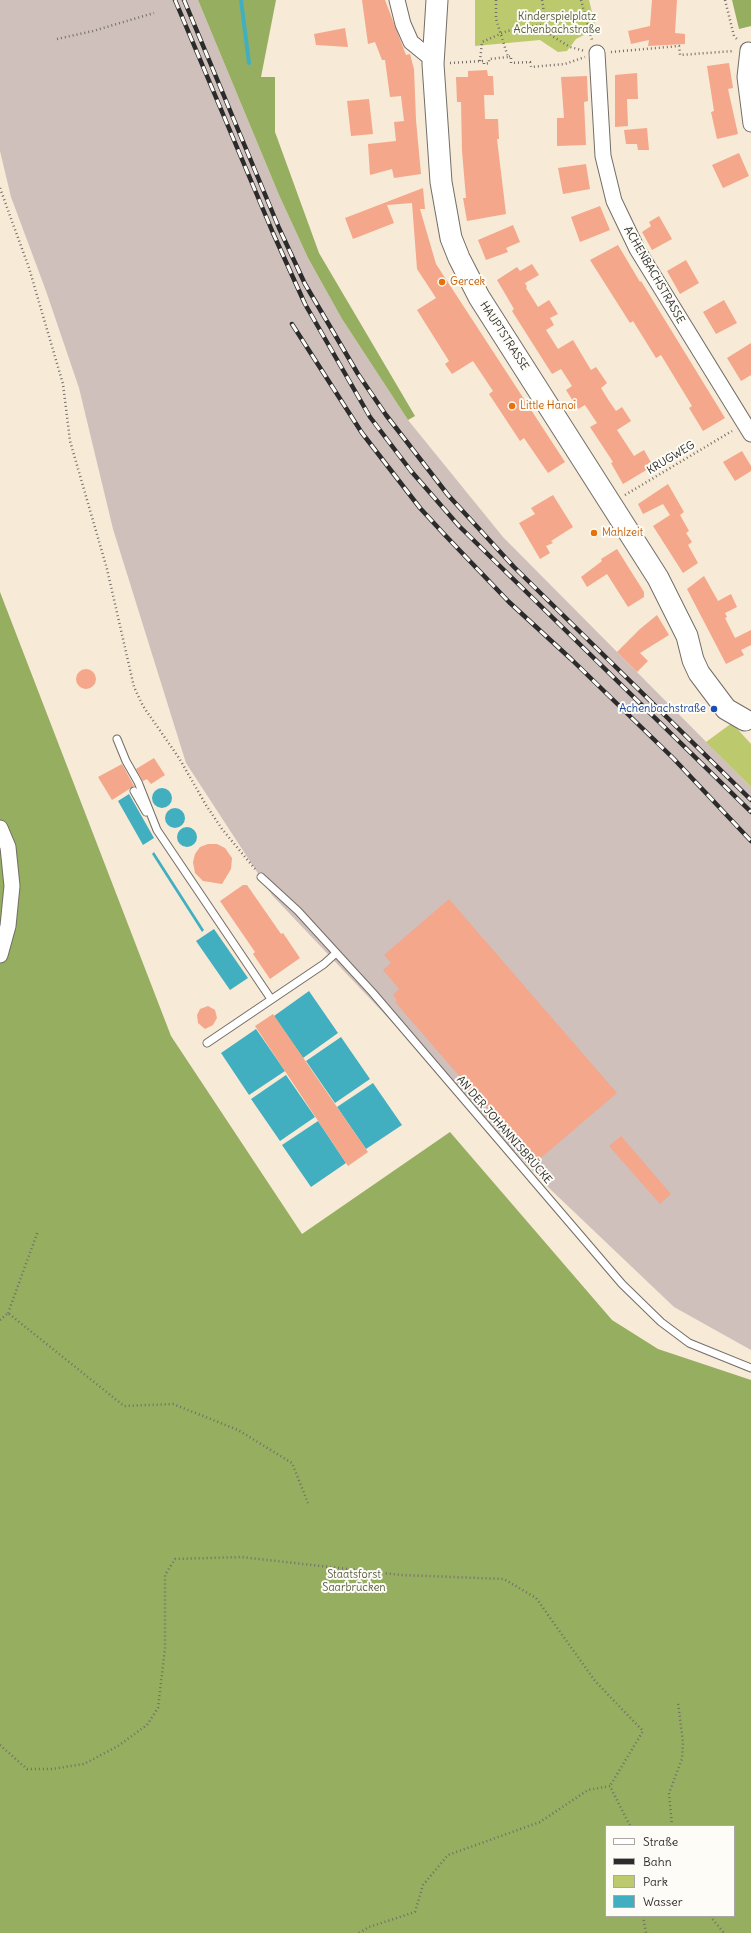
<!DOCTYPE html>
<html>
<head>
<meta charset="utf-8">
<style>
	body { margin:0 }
	#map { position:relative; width:751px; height:1933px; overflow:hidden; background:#f7ead6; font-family:Delius,sans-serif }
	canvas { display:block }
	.legend { position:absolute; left:605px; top:1825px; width:130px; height:92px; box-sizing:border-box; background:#fdfcf7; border:1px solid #a9a8a5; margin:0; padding:5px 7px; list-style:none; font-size:12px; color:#2b2b2b }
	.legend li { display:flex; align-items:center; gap:8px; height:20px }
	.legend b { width:20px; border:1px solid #a9a8a5 }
</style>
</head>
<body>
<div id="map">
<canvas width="751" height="1933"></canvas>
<ul class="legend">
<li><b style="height:5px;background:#fff"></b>Straße</li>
<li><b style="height:5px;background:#2b2b2b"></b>Bahn</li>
<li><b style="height:11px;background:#bcca6d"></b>Park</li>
<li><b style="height:11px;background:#42afc0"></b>Wasser</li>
</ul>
</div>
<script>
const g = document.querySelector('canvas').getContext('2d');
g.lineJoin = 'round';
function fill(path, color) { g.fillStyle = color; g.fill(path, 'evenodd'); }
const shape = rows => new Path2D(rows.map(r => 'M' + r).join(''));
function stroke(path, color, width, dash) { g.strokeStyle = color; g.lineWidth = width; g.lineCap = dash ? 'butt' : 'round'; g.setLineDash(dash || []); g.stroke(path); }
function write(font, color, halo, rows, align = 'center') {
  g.font = font + ' Delius,sans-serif'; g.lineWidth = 4; g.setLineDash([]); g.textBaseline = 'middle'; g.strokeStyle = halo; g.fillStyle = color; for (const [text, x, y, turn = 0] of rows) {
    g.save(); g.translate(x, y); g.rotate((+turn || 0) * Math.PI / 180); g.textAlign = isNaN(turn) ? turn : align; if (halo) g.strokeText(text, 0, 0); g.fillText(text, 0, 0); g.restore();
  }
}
const industrial = shape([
	[0,0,198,0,279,195,308,258,342,319,408,420,503,537,751,787,751,1350,674,1307,550,1189,272,895,186,763,113,529,79,388,46,291,11,197,0,151]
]);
const green = shape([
	[475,0,589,0,597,32,584,35,576,39,567,51,558,52,540,40,475,46],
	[732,723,751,744,751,787,706,742]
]);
const forest = shape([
	[198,0,276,0,261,77,275,77,275,132,319,253,415,416,408,420,342,319,308,258,279,195],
	[732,0,751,0,751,26,739,29],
	[0,592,171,1036,302,1234,450,1132,612,1320,658,1349,751,1380,751,1933,0,1933],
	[606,1826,734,1826,734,1916,606,1916]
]);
const water = shape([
	'152 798a10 10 0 1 1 20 0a10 10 0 1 1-20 0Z',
	[129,794,154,838,143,845,118,801],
	'165 818a10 10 0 1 1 20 0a10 10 0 1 1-20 0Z',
	'177 837a10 10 0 1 1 20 0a10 10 0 1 1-20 0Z',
	[154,852,204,930,202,932,152,854],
	[214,929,248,978,230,990,196,941],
	[309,991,338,1033,303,1058,274,1016],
	[256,1029,285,1071,249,1095,221,1053],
	[341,1037,370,1079,335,1103,306,1061],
	[286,1075,315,1117,280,1141,251,1099],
	[373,1083,402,1125,366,1149,337,1107],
	[318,1121,346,1163,311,1187,282,1145]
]);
const stream = shape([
	[241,0,249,63]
]);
const building = shape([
	[362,0,385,0,406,55,410,54,414,69,416,120,421,174,394,178,392,169,370,175,368,144,396,141,394,122,404,121,401,96,390,97,385,60,382,60,375,42,368,44],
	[652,0,677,0,675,33,685,34,685,44,648,46,649,40,631,44,628,31,650,26],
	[345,28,348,47,316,45,314,34],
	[729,63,733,88,728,89,738,134,717,139,711,112,714,111,707,66],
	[487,70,488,76,493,76,494,95,484,95,485,119,498,119,499,139,497,139,506,214,467,221,463,198,466,198,462,151,461,102,457,102,456,77,468,77,468,71],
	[637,73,638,99,627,99,628,126,615,127,615,75],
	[587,76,588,101,584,102,586,145,557,146,557,118,564,118,561,77],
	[369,99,373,134,351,136,347,101],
	[647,128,649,150,638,150,637,144,626,144,624,130],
	[739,153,749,176,723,188,712,165],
	[586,164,590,189,563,194,558,168],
	[423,188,425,209,420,209,436,264,565,462,548,473,524,438,520,441,489,394,493,391,473,361,452,374,445,364,449,361,417,310,436,298,417,269,412,203,387,205,394,223,353,239,345,218],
	[600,206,610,230,580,242,571,217],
	[659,216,672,239,652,250,642,232,651,226,649,222],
	[513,225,520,242,506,248,508,252,486,260,478,240],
	[618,245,640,282,641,281,725,418,703,431,689,408,692,406,661,355,656,358,633,321,630,323,590,260],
	[686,260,699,283,680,294,667,271],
	[532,264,539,275,525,283,527,287,526,288,538,307,549,300,558,314,550,318,554,325,546,330,558,349,573,340,591,370,596,367,607,383,601,388,609,401,616,411,622,407,631,421,617,430,634,456,644,450,653,466,623,484,611,463,613,462,590,427,597,423,585,405,578,409,566,390,572,386,561,369,552,374,512,311,514,309,497,280,517,267,520,271],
	[724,300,737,323,716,334,703,312],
	[751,343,751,375,741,381,727,358],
	[742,451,751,466,751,471,735,481,723,462],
	[668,484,684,512,680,515,689,531,686,533,692,542,688,545,698,563,683,573,653,526,670,515,663,504,643,514,638,504],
	[553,495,573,527,551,541,553,543,546,546,550,553,540,559,519,523,535,514,531,508],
	[617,549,644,592,644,597,628,607,607,574,587,587,581,577,602,561,601,559],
	[704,576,718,601,731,594,737,607,725,613,727,617,725,618,735,638,751,630,751,645,741,650,744,655,726,664,687,589],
	[657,615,669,635,640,653,648,661,637,672,617,652,640,629],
	'76 679a10 10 0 1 1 20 0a10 10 0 1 1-20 0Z',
	[154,758,165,775,151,784,147,779,143,781,136,769],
	[122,764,134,786,112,800,98,777],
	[208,844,217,844,225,848,232,858,231,869,222,884,203,881,195,873,193,862,195,854,200,847],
	[243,885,247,885,281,934,283,933,300,958,270,979,253,954,255,952,220,901],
	[449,899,617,1093,535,1163,395,1002,397,1000,393,995,399,989,383,970,391,963,384,955],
	[208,1006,215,1010,217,1018,213,1025,205,1029,198,1023,197,1015,200,1009],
	[273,1014,368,1152,348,1166,255,1026],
	[621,1136,671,1194,660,1204,609,1146]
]);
const path = shape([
	[496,0,496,19,508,57,511,56,511,63,530,62,531,67,565,64,585,57],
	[542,0,547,31,552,36,570,47,585,51],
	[581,0,592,40],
	[725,0,734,36,738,40],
	[57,39,93,31,154,13],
	[611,52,679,46,680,55,734,51],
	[480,61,482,42,507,31,546,24],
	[450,63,484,61,484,64,489,63,489,59,508,57],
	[0,188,29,268,63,384,70,441,107,569,134,687,143,706,179,758,206,805,222,829,255,869],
	[625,495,732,431],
	[8,1313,38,1231],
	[0,1320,8,1313,124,1406,173,1404,238,1430,292,1463,308,1503],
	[0,1745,27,1769,52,1769,84,1764,118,1746,147,1725,158,1708,165,1648,165,1575,175,1559,241,1557,401,1575,504,1579,536,1598,595,1681,643,1731,610,1786],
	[672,1826,669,1793,682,1759,683,1742,678,1702],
	[643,1916,646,1933],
	[710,1916,724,1933],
	[359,1933,369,1927,415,1912,423,1885,448,1855,540,1822,588,1790,610,1786,630,1826]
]);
const lane = shape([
	[117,739,126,761,138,782,157,830,271,999],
	[134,791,146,812],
	[261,877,298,911,373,993,622,1284,661,1322,689,1343,751,1368],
	[207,1043,324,964,336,953]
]);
const street = shape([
	[397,0,403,24,411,42,433,60],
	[748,50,745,77,751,124],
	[597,53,603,156,614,201,637,249,751,434],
	[0,828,8,847,12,886,8,926,0,955]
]);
const secondary = shape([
	[437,0,433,64,441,182,451,238,459,258,479,297,658,578,687,636,693,660,699,673,726,709,745,720]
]);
const rail = shape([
	[175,0,273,233,305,304,370,417,411,471,459,526,751,812],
	[184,0,279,228,305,284,358,374,386,415,448,495,514,567,751,800],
	[292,324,362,433,420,508,443,533,509,602,571,659,673,758,751,841]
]);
const markers = [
	[442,282,4,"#e8710a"],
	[512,406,4,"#e8710a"],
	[594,533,4,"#e8710a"],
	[714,709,4,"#1a4fb4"]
];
const parkNames = [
	["Kinderspielplatz",557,17],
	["Achenbachstraße",557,30],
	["Staatsforst",354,1575],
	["Saarbrücken",354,1588]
];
const streetNames = [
	["ACHENBACHSTRASSE",654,275,60],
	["HAUPTSTRASSE",504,336,57],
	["KRUGWEG",671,458,-31],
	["AN DER JOHANNISBRÜCKE",504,1130,49]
];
const foodNames = [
	["Gercek",450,282],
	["Little Hanoi",520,406],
	["Mahlzeit",602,533]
];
const transitNames = [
	["Achenbachstraße",706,709]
];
fill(industrial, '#d0c0bc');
fill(green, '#bcca6d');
fill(forest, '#95ae60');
fill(water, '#42afc0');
stroke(stream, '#42afc0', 4);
fill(building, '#f4a78a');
stroke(lane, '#726e67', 9);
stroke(street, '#726e67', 17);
stroke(secondary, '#726e67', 23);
stroke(path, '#726e67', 2.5, [1, 3]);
stroke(lane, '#fff', 7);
stroke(street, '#fff', 15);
stroke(secondary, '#fff', 21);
stroke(rail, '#2b2b2b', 4.5);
stroke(rail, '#fdfcf7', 3, [9]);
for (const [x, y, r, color] of markers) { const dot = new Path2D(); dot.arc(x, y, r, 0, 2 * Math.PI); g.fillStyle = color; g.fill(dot); stroke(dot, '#fdfcf7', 1.5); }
write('11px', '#565b3f', '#fdfcf7', parkNames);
write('11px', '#2b2b2b', '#fdfcf7', streetNames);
write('11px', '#c56008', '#fdfcf7', foodNames, 'left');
write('11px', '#164399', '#fdfcf7', transitNames, 'right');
</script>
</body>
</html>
